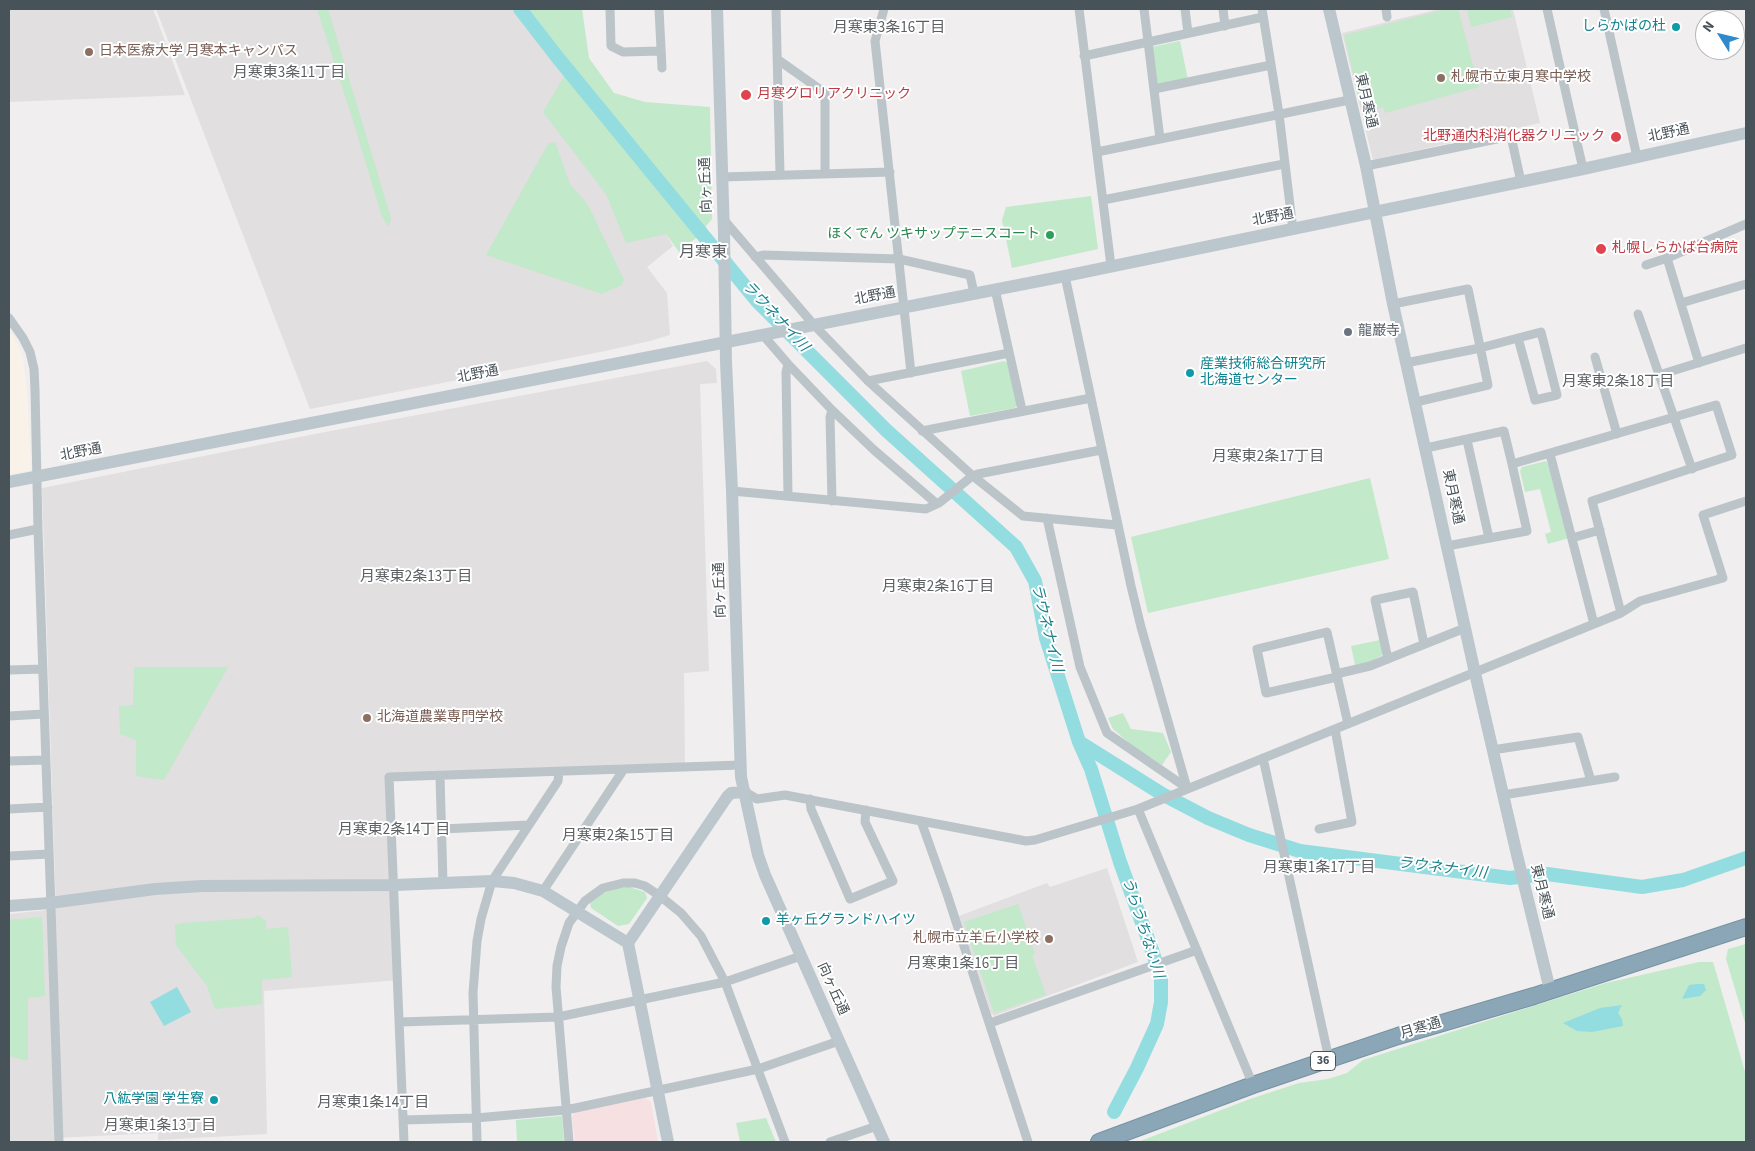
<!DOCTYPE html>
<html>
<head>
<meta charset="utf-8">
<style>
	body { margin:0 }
	#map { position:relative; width:1755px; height:1151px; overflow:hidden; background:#f0eeee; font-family:"Source Sans 3",sans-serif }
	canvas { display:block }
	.frame { position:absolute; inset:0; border:10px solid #485359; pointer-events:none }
	.north { position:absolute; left:1695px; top:10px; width:50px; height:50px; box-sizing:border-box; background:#fff; border:1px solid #b6babd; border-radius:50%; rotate:306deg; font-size:14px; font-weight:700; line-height:20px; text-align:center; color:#485359 }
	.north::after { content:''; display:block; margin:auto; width:18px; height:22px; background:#2e8aca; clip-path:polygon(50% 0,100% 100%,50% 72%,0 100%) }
</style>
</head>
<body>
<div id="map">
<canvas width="1755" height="1151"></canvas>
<div class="frame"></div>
<div class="north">N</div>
</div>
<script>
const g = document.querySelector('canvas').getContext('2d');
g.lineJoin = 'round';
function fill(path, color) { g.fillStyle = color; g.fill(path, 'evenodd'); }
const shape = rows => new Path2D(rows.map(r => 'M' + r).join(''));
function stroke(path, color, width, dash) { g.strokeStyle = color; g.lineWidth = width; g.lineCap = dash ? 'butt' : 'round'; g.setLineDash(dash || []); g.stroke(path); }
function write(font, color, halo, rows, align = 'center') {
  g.font = font + ' "Source Sans 3","Noto Sans JP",sans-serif'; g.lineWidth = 4; g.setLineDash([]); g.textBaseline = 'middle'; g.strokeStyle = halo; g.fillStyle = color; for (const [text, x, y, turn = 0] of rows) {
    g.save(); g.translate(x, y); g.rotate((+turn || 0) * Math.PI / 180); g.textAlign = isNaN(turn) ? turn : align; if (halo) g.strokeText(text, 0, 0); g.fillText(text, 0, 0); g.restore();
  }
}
const commercial = shape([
	[9,330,19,347,23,359,27,392,31,470,9,474]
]);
const education = shape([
	[9,9,153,9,185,95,9,102],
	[156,9,512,9,581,90,673,246,647,267,667,293,670,335,650,341,600,352,310,409],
	[1439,9,1513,9,1540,123,1373,160,1342,33],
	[707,361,716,369,717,383,700,384,709,671,684,673,685,763,387,774,399,980,264,991,267,1134,158,1140,158,1133,57,1138,56,1142,9,1142,9,914,56,909,42,488,320,433],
	[1107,868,1138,962,994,1016,991,1013,959,916,1047,883,1050,887]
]);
const medical = shape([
	[645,1098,651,1102,658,1142,575,1142,572,1117,575,1112]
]);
const green = shape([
	[317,9,328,9,391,218,389,227,382,217,355,127],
	[513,9,582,9,589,58,614,93,645,102,710,107,712,219,696,238,679,252,666,234,626,243,606,194,543,112,566,73],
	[1447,9,1458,9,1479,87,1385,113,1383,107,1363,113,1344,35],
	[1467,9,1510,9,1512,17,1471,27],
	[1180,41,1188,80,1157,86,1152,47],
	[555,142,570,184,588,205,624,280,622,285,602,294,486,255,548,144],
	[1091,196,1098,249,1012,268,1002,220,1006,207],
	[1004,361,1007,363,1017,405,1015,408,970,416,961,371],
	[1546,461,1548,464,1569,538,1548,544,1545,534,1551,532,1540,489,1525,492,1520,471,1522,467],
	[1370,478,1389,559,1148,613,1131,537],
	[1380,640,1383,654,1381,656,1367,663,1355,665,1351,646],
	[134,667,228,667,164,780,136,776,136,740,120,734,119,706,133,705],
	[1123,713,1131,729,1163,733,1171,752,1162,765,1134,747,1113,729,1108,718],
	[629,887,645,892,647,898,629,924,618,926,591,908,590,902,599,895,616,888],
	[1018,904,1035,954,1032,955,1046,995,994,1013,964,922],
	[258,915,266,921,266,929,288,927,292,977,262,980,262,1004,215,1009,207,986,176,945,175,925,182,923,254,918],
	[42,917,45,996,28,998,28,1061,9,1056,9,920],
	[1746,944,1746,1026,1726,959,1728,949],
	[1699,962,1713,962,1746,1075,1746,1142,1138,1142,1250,1099,1299,1083,1328,1079,1347,1073,1363,1060,1606,983],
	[562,1116,564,1142,517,1142,516,1120],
	[766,1118,776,1142,740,1142,736,1123]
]);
const water = shape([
	[1697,984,1704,984,1706,990,1700,996,1682,999,1689,985],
	[177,987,191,1012,164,1026,150,1002],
	[1622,1005,1618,1013,1622,1019,1623,1026,1592,1032,1577,1031,1563,1023,1600,1008]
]);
const river = shape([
	[520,9,558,58,757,301,886,430,1016,547,1035,581,1046,638,1079,742,1091,769,1120,862,1153,953,1161,979,1161,1002,1157,1024,1137,1068,1114,1112],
	[1079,742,1162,794,1208,818,1249,835,1300,851,1510,878,1547,874,1642,887,1683,880,1746,858]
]);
const street = shape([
	[610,9,611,46,623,52,661,51],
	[659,9,662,68],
	[776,9,780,175],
	[884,9,875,41,911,373],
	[1079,9,1111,266],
	[1144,9,1160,139],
	[1185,9,1188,33],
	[1223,9,1225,26],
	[1262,9,1279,114,1293,230],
	[1386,9,1387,17],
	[1547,9,1583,169],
	[1604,9,1637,157],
	[1084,56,1263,17],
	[777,59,825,93,825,173],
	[1154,89,1271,65],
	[1097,152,1349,100],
	[1366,166,1511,136,1521,182],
	[722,177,890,172],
	[1103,200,1284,164],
	[724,220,814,325,868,381,973,476,1023,516,1117,525],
	[755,257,763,255,899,259,970,275,974,293],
	[1667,258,1699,363],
	[1646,265,1667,258,1746,224],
	[1065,276,1131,586,1141,627,1187,788],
	[995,289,1022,410],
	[1681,303,1746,284],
	[1393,304,1468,289,1488,385,1416,402],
	[1638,314,1692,469],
	[9,318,23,338,30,352,34,369,35,390,38,529,59,1142],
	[763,335,788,364,832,410,874,450,937,504],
	[1595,357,1617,434],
	[1406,363,1480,348,1541,332,1557,395,1535,400,1518,338],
	[1659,375,1746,348],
	[868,381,1009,353],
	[832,410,830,417,832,501],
	[922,431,1091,398],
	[1467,440,1489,538],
	[1426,448,1504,431,1512,464,1527,531,1447,546],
	[1550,454,1594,624],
	[1512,464,1716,405,1732,455,1592,501,1621,613],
	[732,491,926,509,939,503,971,477,978,474,1101,450],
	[788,496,786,372,788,364],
	[1047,518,1080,667,1107,733,1187,788],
	[9,535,38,529],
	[1572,538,1600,530],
	[1388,659,1375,600,1413,592,1424,644],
	[9,670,43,669],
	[1336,674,1370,666,1465,628],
	[1337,677,1266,693,1257,649,1327,632,1348,724],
	[9,716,44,714],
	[1492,750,1578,737,1591,781],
	[1263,758,1329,1059],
	[9,761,46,760],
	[440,776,443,883],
	[745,792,757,799,785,795,1026,841,1035,840,1138,809,1621,613,1640,601,1723,578,1703,515,1746,501],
	[1503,795,1615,777],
	[810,799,811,809,850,899,893,881,865,822,866,810],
	[9,809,48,807],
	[1138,809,1253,1085],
	[921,821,947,894,1028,1142],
	[442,829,529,825],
	[1319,829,1352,822,1335,729],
	[9,856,49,854],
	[543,891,624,769],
	[400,1022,558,1017,725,982,801,956],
	[990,1023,1197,950],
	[403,1120,476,1118,566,1110,758,1069,839,1041],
	[404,1142,389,777,741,765],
	[477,1142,473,993,477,941,481,919,492,881,558,781,559,772],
	[569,1142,556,987,557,966,561,947,569,923,585,901,603,888,623,883,635,883,645,886,660,896,681,913,701,936,725,982,785,1142],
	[830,1142,877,1126]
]);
const secondary = shape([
	[717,9,724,234,726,362,732,491,741,777,758,855,765,875,884,1142],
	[1329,9,1366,166,1393,304,1475,673,1517,855,1550,990],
	[9,482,1065,276,1583,169,1746,133],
	[9,906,50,903,155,889,202,886,395,885,492,881,514,883,543,891,628,943,727,797,731,793,745,792],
	[628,943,668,1142]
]);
const highway = shape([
	[1099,1142,1253,1085,1398,1036,1534,996,1746,927]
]);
const markers = [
	[1676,27,5,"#0f9aa8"],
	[89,52,5,"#8d6e63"],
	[1441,78,5,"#8d6e63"],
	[746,95,6,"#e0444e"],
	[1616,137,6,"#e0444e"],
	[1050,235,5,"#2e9e5b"],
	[1601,249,6,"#e0444e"],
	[1348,332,5,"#6b7280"],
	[1190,373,5,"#0f9aa8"],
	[367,718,5,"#8d6e63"],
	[766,921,5,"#0f9aa8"],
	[1049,939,5,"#8d6e63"],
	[214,1100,5,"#0f9aa8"]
];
const shields = [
	[1323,1061,25]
];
const shieldNames = [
	["36",1323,1061]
];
const cultureNames = [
	["しらかばの杜",1666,27],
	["産業技術総合研究所",1200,365,"left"],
	["北海道センター",1200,381,"left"],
	["羊ヶ丘グランドハイツ",776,921,"left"],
	["八紘学園 学生寮",204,1100]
];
const educationNames = [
	["日本医療大学 月寒本キャンパス",99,52],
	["札幌市立東月寒中学校",1451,78],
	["北海道農業専門学校",377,718],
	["札幌市立羊丘小学校",1039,939,"right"]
];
const healthNames = [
	["月寒グロリアクリニック",757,95],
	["北野通内科消化器クリニック",1605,137,"right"],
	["札幌しらかば台病院",1612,249]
];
const streetNames = [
	["東月寒通",1365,101,77],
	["北野通",1669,134,-12],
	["向ヶ丘通",707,185,-92],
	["北野通",1273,218,-11],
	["北野通",875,297,-11],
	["北野通",478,375,-11],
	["北野通",81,453,-11],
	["東月寒通",1452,497,78],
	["向ヶ丘通",721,590,-92],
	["東月寒通",1541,892,76],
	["向ヶ丘通",832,989,66],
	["月寒通",1421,1029,-17]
];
const leisureNames = [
	["ほくでん ツキサップテニスコート",1040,235]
];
const worshipNames = [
	["龍巌寺",1358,332]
];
const neighbourhoodNames = [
	["月寒東3条16丁目",889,29],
	["月寒東3条11丁目",289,74],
	["月寒東2条18丁目",1618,383],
	["月寒東2条17丁目",1268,458],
	["月寒東2条13丁目",416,578],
	["月寒東2条16丁目",938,588],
	["月寒東2条14丁目",394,831],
	["月寒東2条15丁目",618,837],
	["月寒東1条17丁目",1319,869],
	["月寒東1条16丁目",963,965],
	["月寒東1条14丁目",373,1104],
	["月寒東1条13丁目",160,1127]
];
const waterNames = [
	["ラウネナイ川",775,317,47],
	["ラウネナイ川",1046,628,76],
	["ラウネナイ川",1442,869,7],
	["うらうちない川",1142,928,72]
];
const quarterNames = [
	["月寒東",703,253]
];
fill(commercial, '#f9f2e8');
fill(education, '#e1dfdf');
fill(medical, '#f7e0e2');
fill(green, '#c1e9ca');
fill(water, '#93dde1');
stroke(river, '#93dde1', 14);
stroke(highway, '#7692a2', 18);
stroke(street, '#bbc4c9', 9);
stroke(secondary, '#bbc7cd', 12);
stroke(highway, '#8ba7b7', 16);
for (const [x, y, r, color] of markers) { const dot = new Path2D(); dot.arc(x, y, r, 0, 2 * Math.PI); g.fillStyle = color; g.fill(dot); stroke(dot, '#fff', 2); }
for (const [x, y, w] of shields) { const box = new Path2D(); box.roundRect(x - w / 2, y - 9.5, w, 19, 4); g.fillStyle = '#fff'; g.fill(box); stroke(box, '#485359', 1); }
write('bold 12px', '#485359', null, shieldNames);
write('14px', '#0d838f', '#fff', cultureNames, 'right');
write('14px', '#785e54', '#fff', educationNames, 'left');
write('14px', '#be3a42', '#fff', healthNames, 'left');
write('14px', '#485359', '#fff', streetNames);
write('14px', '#27864d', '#fff', leisureNames, 'right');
write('14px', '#5b616d', '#fff', worshipNames, 'left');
write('15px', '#5b5f62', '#fff', neighbourhoodNames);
write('italic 15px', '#1c838a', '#fff', waterNames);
write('16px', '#5b5f62', '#fff', quarterNames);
</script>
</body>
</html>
